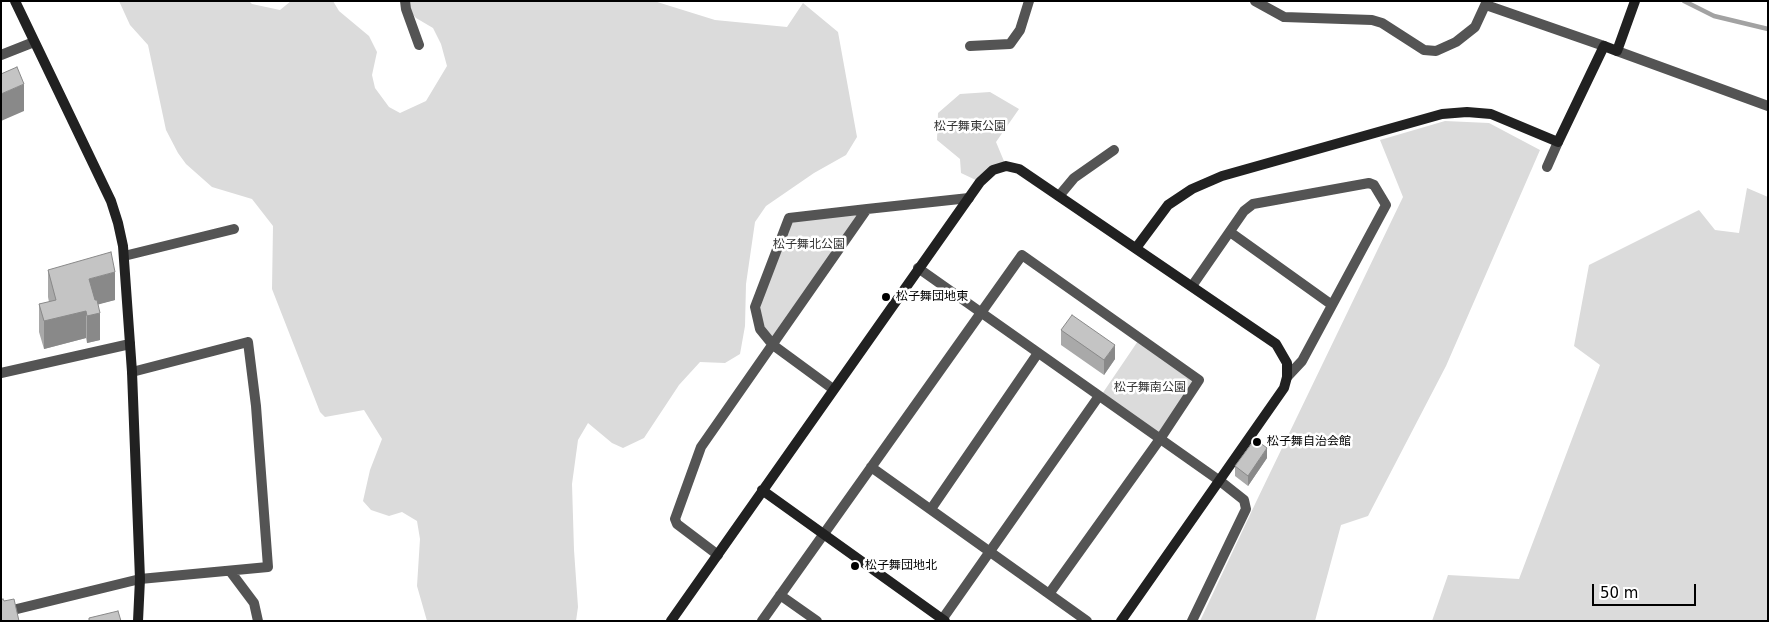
<!DOCTYPE html>
<html>
<head>
<meta charset="utf-8">
<style>
	body { margin:0 }
	#map { position:relative; width:1769px; height:622px; overflow:hidden; background:#fff; font-family:"DejaVu Sans",sans-serif }
	canvas { display:block }
	.frame { position:absolute; inset:0; border:2px solid #000; pointer-events:none }
	.scale { position:absolute; left:1592px; top:584px; width:104px; height:22px; box-sizing:border-box; border:2px solid #000; border-top:0; padding-left:6px; font-size:15px; line-height:18px; white-space:nowrap; color:#000; -webkit-text-stroke:4px #fff; paint-order:stroke }
</style>
</head>
<body>
<div id="map">
<canvas width="1769" height="622"></canvas>
<div class="frame"></div>
<div class="scale">50 m</div>
</div>
<script>
const g = document.querySelector('canvas').getContext('2d');
g.lineJoin = 'round';
function fill(path, color) { g.fillStyle = color; g.fill(path, 'evenodd'); }
const shape = rows => new Path2D(rows.map(r => 'M' + r).join(''));
function stroke(path, color, width, dash) { g.strokeStyle = color; g.lineWidth = width; g.lineCap = dash ? 'butt' : 'round'; g.setLineDash(dash || []); g.stroke(path); }
function write(font, color, halo, rows, align = 'center') {
  g.font = font + ' "DejaVu Sans","Noto Sans JP",sans-serif'; g.lineWidth = 5; g.setLineDash([]); g.textBaseline = 'middle'; g.strokeStyle = halo; g.fillStyle = color; for (const [text, x, y, turn = 0] of rows) {
    g.save(); g.translate(x, y); g.rotate((+turn || 0) * Math.PI / 180); g.textAlign = isNaN(turn) ? turn : align; if (halo) g.strokeText(text, 0, 0); g.fillText(text, 0, 0); g.restore();
  }
}
const green = shape([
	[119,1,249,1,252,4,280,10,291,1,333,1,339,11,369,36,377,52,372,75,375,88,389,107,400,113,426,101,447,66,441,44,433,28,416,18,401,1,654,1,715,20,787,27,803,3,838,32,857,137,846,155,814,173,766,206,755,222,746,284,745,326,740,354,725,363,700,362,679,385,644,438,623,448,612,443,588,423,578,440,572,484,574,550,578,607,576,621,427,621,417,586,420,539,417,521,402,512,389,516,371,510,363,501,370,470,382,439,364,410,325,417,320,412,272,289,273,226,252,199,212,187,186,164,178,153,166,130,148,45,130,25],
	[990,92,1019,109,996,142,1006,166,980,182,961,173,960,159,937,140,938,113,960,94],
	[1445,121,1489,123,1540,150,1446,366,1368,516,1341,525,1315,621,1200,621,1256,502,1403,197,1380,140],
	[1747,188,1768,197,1768,621,1432,621,1448,575,1519,579,1600,365,1574,346,1589,265,1699,210,1715,230,1739,233],
	[867,209,773,345,755,307,789,218],
	[1140,338,1199,380,1160,439,1100,397]
]);
const stream = shape([
	[1684,1,1714,16,1768,29]
]);
const street = shape([
	[405,1,406,9,419,45],
	[1255,1,1284,17,1372,20,1382,23,1424,50,1436,51,1456,42,1475,27,1487,1],
	[1486,5,1604,46],
	[970,46,1010,44,1020,30,1029,1],
	[1617,51,1768,106],
	[1,55,34,42],
	[1547,167,1558,142],
	[1059,196,1074,178,1114,150],
	[1230,232,1332,305],
	[124,256,234,229],
	[918,268,1220,481,1244,500,1246,509,1192,621],
	[1192,286,1244,211,1253,204,1369,183,1374,185,1386,205,1302,361,1287,377],
	[1,373,130,344],
	[833,389,773,345,760,329,755,307,789,218,867,209],
	[871,467,1087,621],
	[931,509,1038,353],
	[718,555,677,524,675,519,701,447,867,209,969,198],
	[230,571,254,603,258,621],
	[780,595,817,621],
	[1,613,140,579,268,567,256,406,248,342,132,372],
	[762,621,1022,255,1199,380,1160,439,1049,594],
	[941,621,1099,396]
]);
const secondary = shape([
	[15,1,111,201,118,223,123,246,132,372,140,579,138,621],
	[1136,248,1168,205,1192,189,1222,176,1442,114,1467,112,1491,114,1558,142,1604,46,1617,51,1635,1],
	[762,490,945,621],
	[671,621,980,182,993,170,1006,166,1019,169,1276,344,1287,363,1287,377,1284,388,1121,621]
]);
const wall = shape([
	[48,270,115,300,98,304,100,340,87,343,86,338,44,349,39,332,39,304,49,302,48,297],
	[1061,330,1115,359,1104,375,1061,345],
	[1267,458,1248,486,1235,476,1235,466]
]);
const shadedWall = shape([
	[24,84,24,111,1,121,1,94],
	[115,272,115,300,89,307,89,279],
	[86,311,86,338,44,349,44,321],
	[100,313,100,340,87,343,87,316],
	[1115,345,1115,359,1104,375,1104,360],
	[1267,448,1267,458,1248,486,1248,476]
]);
const building = shape([
	[17,67,24,84,1,94,1,74,17,67],
	[111,252,115,272,89,279,95,300,97,300,100,313,87,316,86,311,44,321,39,304,56,300,48,270,111,252],
	[1072,315,1115,345,1104,360,1061,330,1072,315],
	[1255,439,1267,448,1248,476,1235,466,1255,439],
	[3,599,4,601,14,599,19,621,1,621,1,600,3,599],
	[118,611,121,621,89,621,89,618,118,611]
]);
const markers = [
	[886,297,5,"#000"],
	[1257,442,5,"#000"],
	[855,566,5,"#000"]
];
const parkNames = [
	["松子舞東公園",970,127],
	["松子舞北公園",809,245],
	["松子舞南公園",1150,388]
];
const poiNames = [
	["松子舞団地東",896,297],
	["松子舞自治会館",1267,442],
	["松子舞団地北",865,566]
];
fill(green, '#dbdbdb');
stroke(stream, '#a2a2a2', 4.5);
stroke(street, '#545454', 10);
stroke(secondary, '#212121', 10);
fill(wall, '#a9a9a9');
fill(shadedWall, '#898989');
fill(building, '#c4c4c4');
stroke(building, '#898989', 1);
for (const [x, y, r, color] of markers) { const dot = new Path2D(); dot.arc(x, y, r, 0, 2 * Math.PI); g.fillStyle = color; g.fill(dot); stroke(dot, '#fff', 2); }
write('12px', '#323232', '#fff', parkNames);
write('12px', '#000', '#fff', poiNames, 'left');
</script>
</body>
</html>
